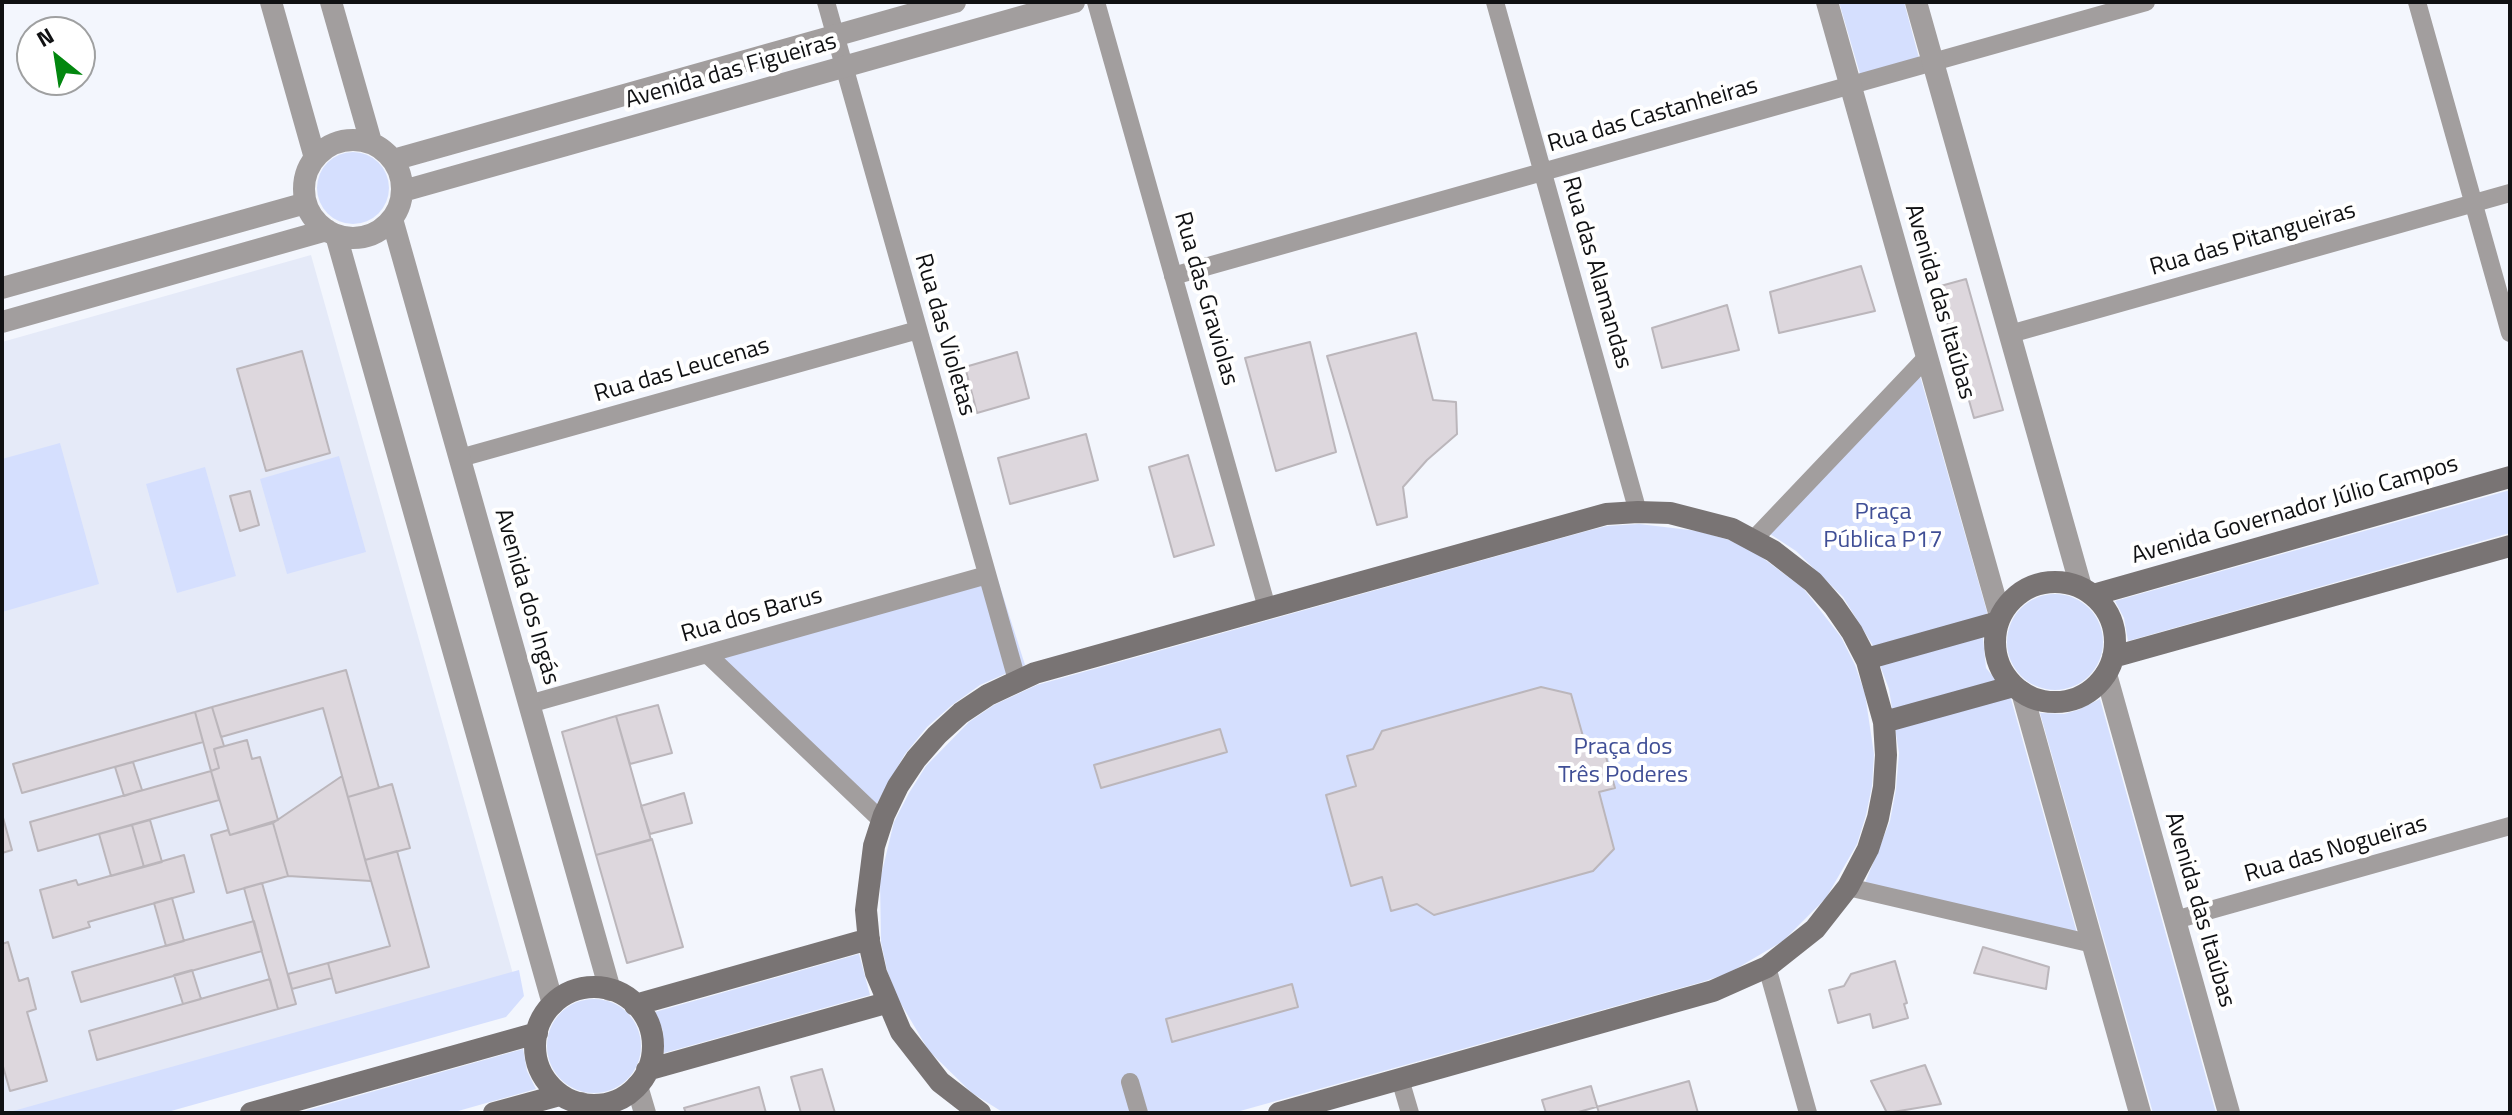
<!DOCTYPE html>
<html>
<head>
<meta charset="utf-8">
<style>
	body { margin:0 }
	#map { position:relative; width:2512px; height:1115px; overflow:hidden; background:#f3f6fd; font-family:"Titillium Web",sans-serif }
	canvas { display:block }
	.frame { position:absolute; inset:0; border:4px solid #101113; pointer-events:none }
	.north { position:absolute; left:16px; top:16px; width:80px; height:80px; box-sizing:border-box; background:#fff; border:2px solid #9fa0a1; border-radius:50%; rotate:330deg; font-size:22px; font-weight:700; line-height:32px; text-align:center; color:#101113 }
	.north::after { content:''; display:block; margin:auto; width:28px; height:36px; background:#02870f; clip-path:polygon(50% 0,100% 100%,50% 72%,0 100%) }
</style>
</head>
<body>
<div id="map">
<canvas width="2512" height="1115"></canvas>
<div class="frame"></div>
<div class="north">N</div>
</div>
<script>
const g = document.querySelector('canvas').getContext('2d');
g.lineJoin = 'round';
function fill(path, color) { g.fillStyle = color; g.fill(path, 'evenodd'); }
const shape = rows => new Path2D(rows.map(r => 'M' + r).join(''));
function stroke(path, color, width, dash) { g.strokeStyle = color; g.lineWidth = width; g.lineCap = dash ? 'butt' : 'round'; g.setLineDash(dash || []); g.stroke(path); }
function write(font, color, halo, rows, align = 'center') {
  g.font = font + ' "Titillium Web",sans-serif'; g.lineWidth = 8; g.setLineDash([]); g.textBaseline = 'middle'; g.strokeStyle = halo; g.fillStyle = color; for (const [text, x, y, turn = 0] of rows) {
    g.save(); g.translate(x, y); g.rotate((+turn || 0) * Math.PI / 180); g.textAlign = isNaN(turn) ? turn : align; if (halo) g.strokeText(text, 0, 0); g.fillText(text, 0, 0); g.restore();
  }
}
const built = shape([
	[311,255,520,999,113,1113,2,1113,2,342]
]);
const green = shape([
	[1839,2,1904,2,1919,58,1860,74],
	'317 188a36 36 0 1 1 72 0a36 36 0 1 1-72 0Z',
	[1920,376,1987,612,1983,639,1986,668,2011,699,2077,933,1865,883,1890,821,1896,789,1899,753,1889,689,1872,644,1843,597,1796,551,1770,534],
	[60,443,99,584,2,612,2,459],
	[339,456,366,552,287,574,260,479],
	[205,467,236,576,177,593,146,484],
	[2510,490,2510,533,2128,641,2124,618,2115,601],
	[1639,524,1698,531,1729,540,1756,553,1803,588,1841,637,1855,665,1865,694,1874,754,1872,786,1866,815,1857,844,1826,898,1783,941,1729,973,1702,982,1233,1113,1004,1113,972,1093,929,1051,897,997,887,970,881,942,880,880,894,822,909,793,926,766,969,722,994,705,1037,685,1587,531,1607,526],
	[998,580,1025,665,980,685,952,705,927,727,905,754,876,805,722,657],
	'2007 642a48 48 0 1 1 96 0a48 48 0 1 1-96 0Z',
	[2100,699,2216,1113,2153,1113,2040,713,2064,714,2078,710],
	[859,954,870,995,664,1053,663,1031,655,1012],
	[519,970,524,996,506,1017,164,1113,6,1113],
	'547 1046a47 47 0 1 1 94 0a47 47 0 1 1-94 0Z',
	[523,1049,527,1071,536,1089,451,1113,297,1113]
]);
const building = shape([
	[1861,266,1875,311,1779,333,1770,292,1861,266],
	[1966,279,2003,410,1974,418,1937,287,1966,279],
	[1727,305,1739,350,1662,368,1652,328,1727,305],
	[1416,333,1433,400,1456,402,1457,434,1427,460,1403,487,1407,517,1377,525,1327,356,1416,333],
	[1310,342,1336,452,1276,471,1245,358,1310,342],
	[302,351,330,453,266,471,237,369,302,351],
	[1017,352,1029,398,977,413,965,367,1017,352],
	[1086,434,1098,480,1010,504,998,458,1086,434],
	[1188,455,1214,545,1174,557,1149,467,1188,455],
	[250,491,259,525,240,531,230,496,250,491],
	[346,670,379,788,348,797,323,708,221,737,212,707,346,670],
	[1541,687,1571,694,1588,754,1604,750,1615,788,1599,792,1614,849,1593,871,1434,915,1417,904,1391,911,1382,877,1351,886,1326,795,1356,786,1347,756,1373,749,1382,731,1541,687],
	[658,705,672,753,630,764,616,716,658,705],
	[212,707,224,746,214,749,219,768,211,771,195,712,212,707],
	[195,712,203,742,22,793,13,764,195,712],
	[616,716,651,840,596,855,562,732,616,716],
	[1220,729,1227,752,1101,788,1094,765,1220,729],
	[247,740,252,759,260,757,278,820,230,835,211,771,219,768,214,749,247,740],
	[133,762,142,790,124,796,115,767,133,762],
	[211,771,219,800,38,851,30,822,211,771],
	[342,776,371,881,288,876,273,823,342,776],
	[392,784,410,848,365,860,348,797,392,784],
	[684,793,692,823,650,834,641,806,684,793],
	[2,814,12,850,2,853,2,814],
	[150,820,162,862,144,867,132,825,150,820],
	[273,823,288,876,227,893,211,835,228,830,230,835,273,823],
	[132,825,144,867,111,876,99,834,132,825],
	[652,839,683,947,627,963,596,855,652,839],
	[397,851,429,967,336,993,328,963,390,946,365,860,397,851],
	[184,855,194,892,88,922,90,927,53,938,40,890,76,880,78,885,184,855],
	[262,883,296,1004,278,1009,244,888,262,883],
	[172,898,184,941,166,946,154,903,172,898],
	[254,921,262,951,81,1002,72,972,254,921],
	[8,942,19,981,28,978,36,1009,27,1012,47,1081,10,1091,2,1063,2,944,8,942],
	[1983,947,2049,967,2046,989,1974,973,1983,947],
	[1895,961,1907,1003,1904,1004,1908,1018,1873,1028,1870,1014,1838,1023,1829,990,1844,986,1851,974,1895,961],
	[328,963,332,978,292,989,288,974,328,963],
	[192,970,201,999,183,1004,174,975,192,970],
	[270,979,278,1009,97,1060,89,1031,270,979],
	[1292,984,1298,1007,1172,1042,1166,1019,1292,984],
	[1925,1065,1941,1104,1887,1113,1871,1081,1925,1065],
	[822,1069,835,1113,801,1113,791,1077,822,1069],
	[1689,1081,1698,1113,1575,1113,1689,1081],
	[1591,1086,1599,1113,1546,1113,1542,1100,1591,1086],
	[759,1087,766,1113,686,1113,684,1108,759,1087]
]);
const minor = shape([
	[826,2,1017,680],
	[1096,2,1267,608],
	[1495,2,1638,512],
	[2417,2,2510,333],
	[1173,276,2146,2],
	[2010,334,2510,193],
	[460,458,918,330],
	[1754,539,1927,357],
	[707,654,882,821],
	[529,704,987,575],
	[1848,887,2093,944],
	[2175,920,2510,826],
	[1767,967,1808,1113],
	[1400,1079,1410,1113],
	[1130,1082,1139,1113]
]);
const tertiary = shape([
	[271,2,315,158],
	[331,2,371,142],
	[1827,2,2000,616],
	[1916,2,2081,587],
	'304 189a49 49 0 1 1 98 0a49 49 0 1 1-98 0Z',
	[393,160,955,2],
	[403,191,1074,2],
	[392,219,610,990],
	[336,235,553,1004],
	[2,288,306,203],
	[2,322,327,230],
	[2106,674,2229,1113],
	[2022,692,2140,1113],
	[637,1086,645,1113],
	[581,1103,584,1113]
]);
const secondary = shape([
	'1995 642a60 60 0 1 1 120 0a60 60 0 1 1-120 0Z',
	[2093,595,2510,477],
	[2113,657,2510,546],
	[1866,659,1998,622],
	[1884,722,2014,686],
	'535 1046a59 59 0 1 1 118 0a59 59 0 1 1-118 0Z',
	[635,1005,869,939],
	[647,1070,886,1003],
	[251,1113,537,1033],
	[494,1113,560,1095],
	[980,1113,940,1082,901,1032,876,973,869,942,866,910,874,846,884,815,898,786,916,759,937,735,961,713,988,695,1035,673,1606,514,1638,512,1670,513,1732,529,1773,551,1813,582,1834,606,1852,632,1867,661,1884,722,1886,755,1884,787,1878,818,1868,849,1848,887,1815,929,1767,967,1713,991,1279,1113]
]);
const streetNames = [
	["Avenida das Figueiras",731,72,-16],
	["Rua das Castanheiras",1653,116,-16],
	["Rua das Pitangueiras",2253,240,-16],
	["Rua das Alamandas",1596,273,74],
	["Rua das Graviolas",1205,299,74],
	["Avenida das Itaúbas",1939,302,74],
	["Rua das Violetas",944,335,74],
	["Rua das Leucenas",682,371,-16],
	["Avenida Governador Júlio Campos",2295,511,-16],
	["Avenida dos Ingás",526,597,74],
	["Rua dos Barus",752,616,-16],
	["Rua das Nogueiras",2336,850,-16],
	["Avenida das Itaúbas",2199,910,74]
];
const parkNames = [
	["Praça",1883,513],
	["Pública P17",1883,541],
	["Praça dos",1623,748],
	["Três Poderes",1623,776]
];
fill(built, '#e5eaf8');
fill(green, '#d5dffe');
fill(building, '#ddd7dd');
stroke(building, '#bbb6bb', 2);
stroke(minor, '#a29e9e', 18);
stroke(tertiary, '#a29e9e', 22);
stroke(secondary, '#797474', 22);
write('24px', '#101113', '#fff', streetNames);
write('24px', '#404f96', '#fff', parkNames);
</script>
</body>
</html>
